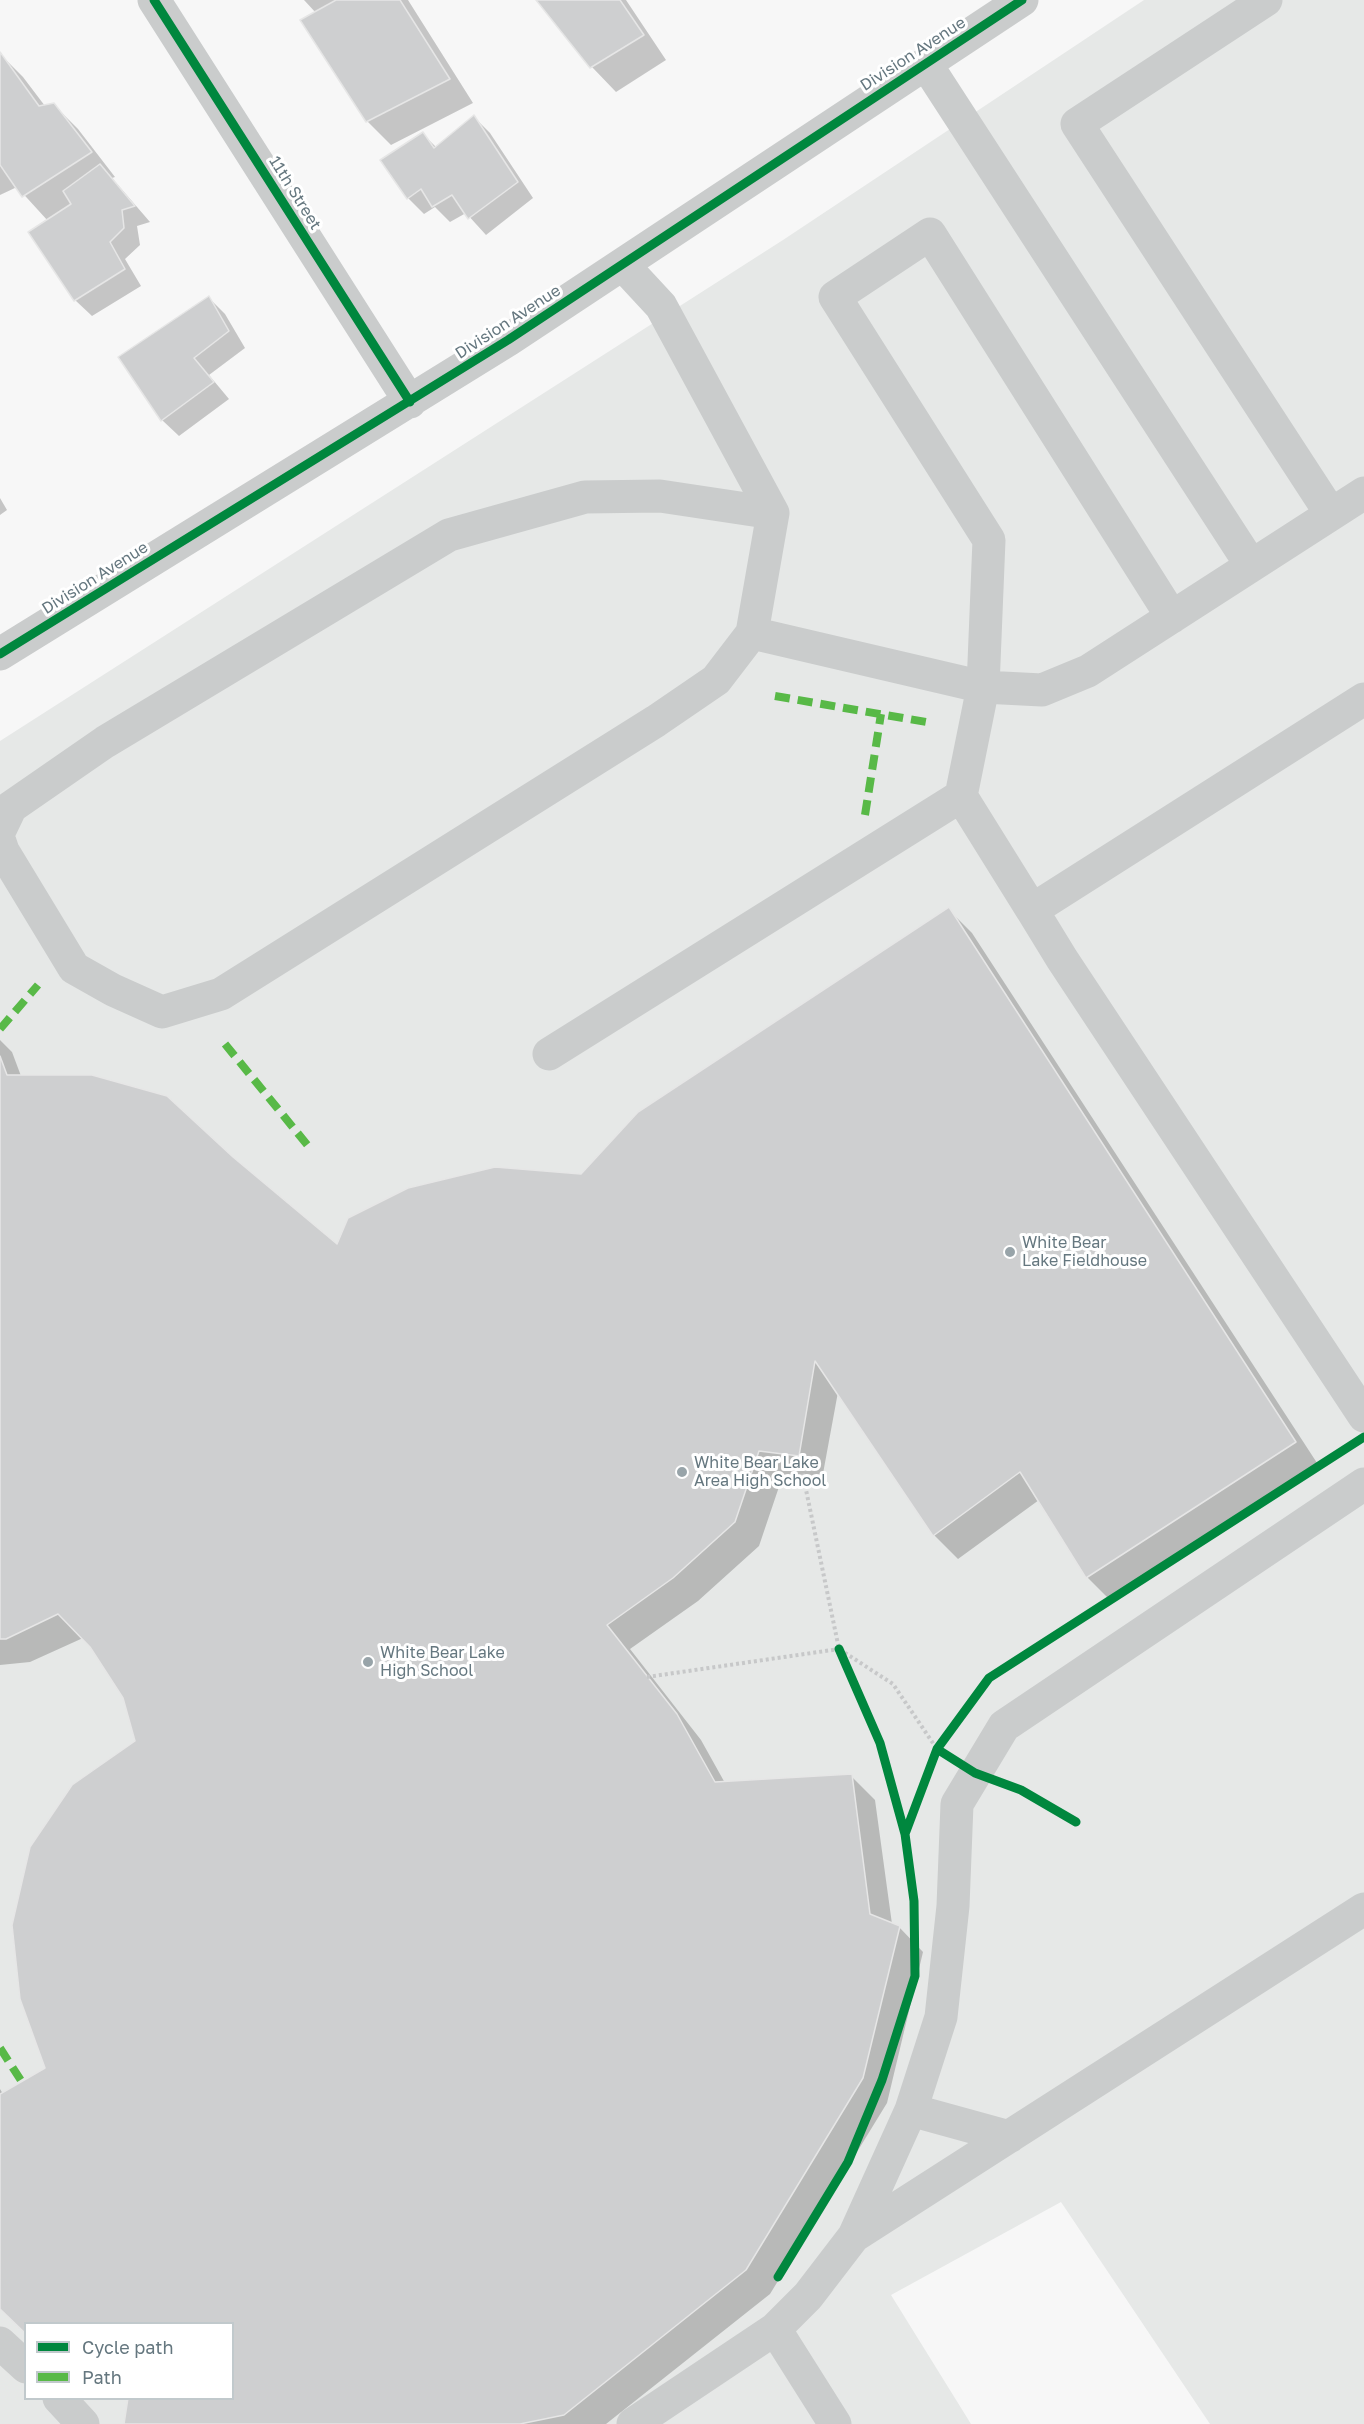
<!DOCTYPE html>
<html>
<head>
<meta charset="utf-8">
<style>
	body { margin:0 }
	#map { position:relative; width:1364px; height:2424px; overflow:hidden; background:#f7f7f7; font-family:"Golos Text",sans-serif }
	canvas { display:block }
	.legend { position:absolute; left:24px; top:2322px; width:210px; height:78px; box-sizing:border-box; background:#fff; border:2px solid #c1c9cc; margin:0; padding:8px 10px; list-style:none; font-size:18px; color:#65777f }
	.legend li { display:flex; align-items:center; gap:12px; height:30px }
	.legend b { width:30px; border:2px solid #c1c9cc }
</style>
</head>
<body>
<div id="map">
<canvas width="1364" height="2424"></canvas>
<ul class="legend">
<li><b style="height:8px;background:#00873e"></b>Cycle path</li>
<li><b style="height:8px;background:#58b947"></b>Path</li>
</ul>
</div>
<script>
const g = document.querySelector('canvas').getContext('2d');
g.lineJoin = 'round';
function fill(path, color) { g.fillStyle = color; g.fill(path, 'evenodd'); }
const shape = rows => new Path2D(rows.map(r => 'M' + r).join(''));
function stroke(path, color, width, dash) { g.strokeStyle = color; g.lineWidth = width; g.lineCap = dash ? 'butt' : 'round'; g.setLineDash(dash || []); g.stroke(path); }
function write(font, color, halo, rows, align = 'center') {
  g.font = font + ' "Golos Text",sans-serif'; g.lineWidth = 6; g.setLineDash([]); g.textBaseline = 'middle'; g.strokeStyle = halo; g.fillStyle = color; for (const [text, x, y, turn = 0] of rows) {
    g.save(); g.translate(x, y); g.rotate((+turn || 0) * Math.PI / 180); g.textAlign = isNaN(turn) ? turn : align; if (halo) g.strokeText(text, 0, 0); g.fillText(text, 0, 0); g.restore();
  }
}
const built = shape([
	[1144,0,1364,0,1364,2424,1210,2424,1061,2202,891,2295,971,2424,0,2424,0,741,783,240],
	[26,2324,232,2324,232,2398,26,2398]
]);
const shadow = shape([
	[304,0,408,0,473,103,391,145,367,121,316,13],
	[538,0,626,0,666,60,616,92,592,67],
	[0,54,23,77,45,106,54,105,78,129,115,177,112,178,150,222,137,226,140,245,125,259,141,286,92,316,75,300,48,221,17,187,0,195],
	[474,117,490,133,533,198,486,235,466,213,450,222,435,207,424,214,408,198,423,134,437,148],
	[209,298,225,314,245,348,209,375,229,399,179,436,162,420],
	[0,498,7,510,0,515],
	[948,909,972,933,1319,1466,1111,1601,1087,1577,1039,1500,958,1559,934,1535,838,1392,822,1479,783,1475,759,1546,698,1601,630,1649,701,1740,725,1783,851,1776,875,1800,892,1924,899,1927,923,1952,887,2103,770,2294,606,2424,125,2424,232,2398,232,2324,0,2308,0,2089,3,2094,47,2069,137,1742,125,1698,91,1646,83,1638,30,1662,0,1665,0,1040,12,1052,21,1076,232,1158,338,1246,582,1175]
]);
const building = shape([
	[336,0,400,0,450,79,366,122,300,20,336,0],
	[536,0,620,0,644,35,590,68,536,0],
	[0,52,39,106,54,103,92,152,22,197,0,165,0,52],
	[474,115,518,182,468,219,452,195,432,207,421,189,407,199,380,160,423,132,434,148,474,115],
	[100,164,135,206,122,210,124,228,110,242,125,269,74,301,28,232,71,204,63,191,100,164],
	[209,296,229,331,194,358,214,382,161,421,118,357,209,296],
	[949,907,1296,1442,1086,1578,1020,1472,933,1536,815,1361,799,1456,759,1451,735,1522,673,1578,607,1625,677,1714,715,1782,852,1774,870,1914,900,1926,863,2078,746,2270,564,2415,520,2424,124,2424,128,2398,232,2398,232,2324,26,2324,26,2334,0,2309,0,2094,45,2068,20,1999,12,1925,30,1847,72,1785,135,1741,123,1698,90,1647,58,1614,6,1639,0,1639,0,1056,7,1075,92,1075,167,1096,233,1157,337,1244,348,1218,408,1188,495,1167,581,1174,638,1112,949,907]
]);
const path = shape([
	[799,1456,839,1649,893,1684,937,1749],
	[647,1677,839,1649]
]);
const minor = shape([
	[154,0,410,402],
	[1266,0,1077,124,1331,514],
	[926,64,1251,565],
	[752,633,983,687,1042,690,1088,671,1364,493],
	[0,654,508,340,1022,0],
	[1364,699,1032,910,1062,959,1364,1416],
	[0,830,11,807,105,742,449,535,585,497,660,496,773,513],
	[0,842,3,851,74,968,113,990,162,1012,221,994,656,721,716,680,752,633,773,513,661,306,623,265],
	[1032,910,961,796,983,687,989,540,835,297,930,234,1172,617],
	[549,1054,961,796],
	[911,2110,1009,2137],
	[854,2236,1364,1909],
	[775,2329,835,2424],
	[0,2343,26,2367],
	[59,2398,83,2424],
	[633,2424,775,2329,808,2296,854,2236,911,2110,941,2017,953,1906,957,1804,1004,1726,1364,1484]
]);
const quiet = shape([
	[775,696,932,723],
	[865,815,881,714],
	[0,1029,38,985],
	[225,1044,309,1147],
	[0,2048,22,2082]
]);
const cycleway = shape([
	[154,0,410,402],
	[0,654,508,340,1022,0],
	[937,1749,975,1773,1021,1790,1076,1822],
	[905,1834,937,1749,989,1678,1364,1437],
	[778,2277,848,2162,882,2080,915,1976,914,1901,905,1834,880,1743,839,1649]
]);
const markers = [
	[1010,1252,6,"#98a4a9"],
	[682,1472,6,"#98a4a9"],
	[368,1662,6,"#98a4a9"]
];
const streetNames = [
	["Division Avenue",913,54,-33],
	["11th Street",295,193,58],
	["Division Avenue",508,322,-33],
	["Division Avenue",95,578,-32]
];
const poiNames = [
	["White Bear",1022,1243],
	["Lake Fieldhouse",1022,1261],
	["White Bear Lake",694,1463],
	["Area High School",694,1481],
	["White Bear Lake",380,1653],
	["High School",380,1671]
];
fill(built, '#e6e8e7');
fill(shadow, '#0003');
fill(building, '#cecfd0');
stroke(building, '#e6e6e6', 1.5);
stroke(path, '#c7c8c9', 4, [3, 3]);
stroke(minor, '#cacccc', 33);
stroke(quiet, '#58b947', 8, [15, 8]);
stroke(cycleway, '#00873e', 9);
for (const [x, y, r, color] of markers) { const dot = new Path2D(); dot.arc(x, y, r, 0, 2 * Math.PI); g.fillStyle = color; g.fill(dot); stroke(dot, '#fff', 2); }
write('16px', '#65777f', '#fff', streetNames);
write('16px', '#65777f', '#fff', poiNames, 'left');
</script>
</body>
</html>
